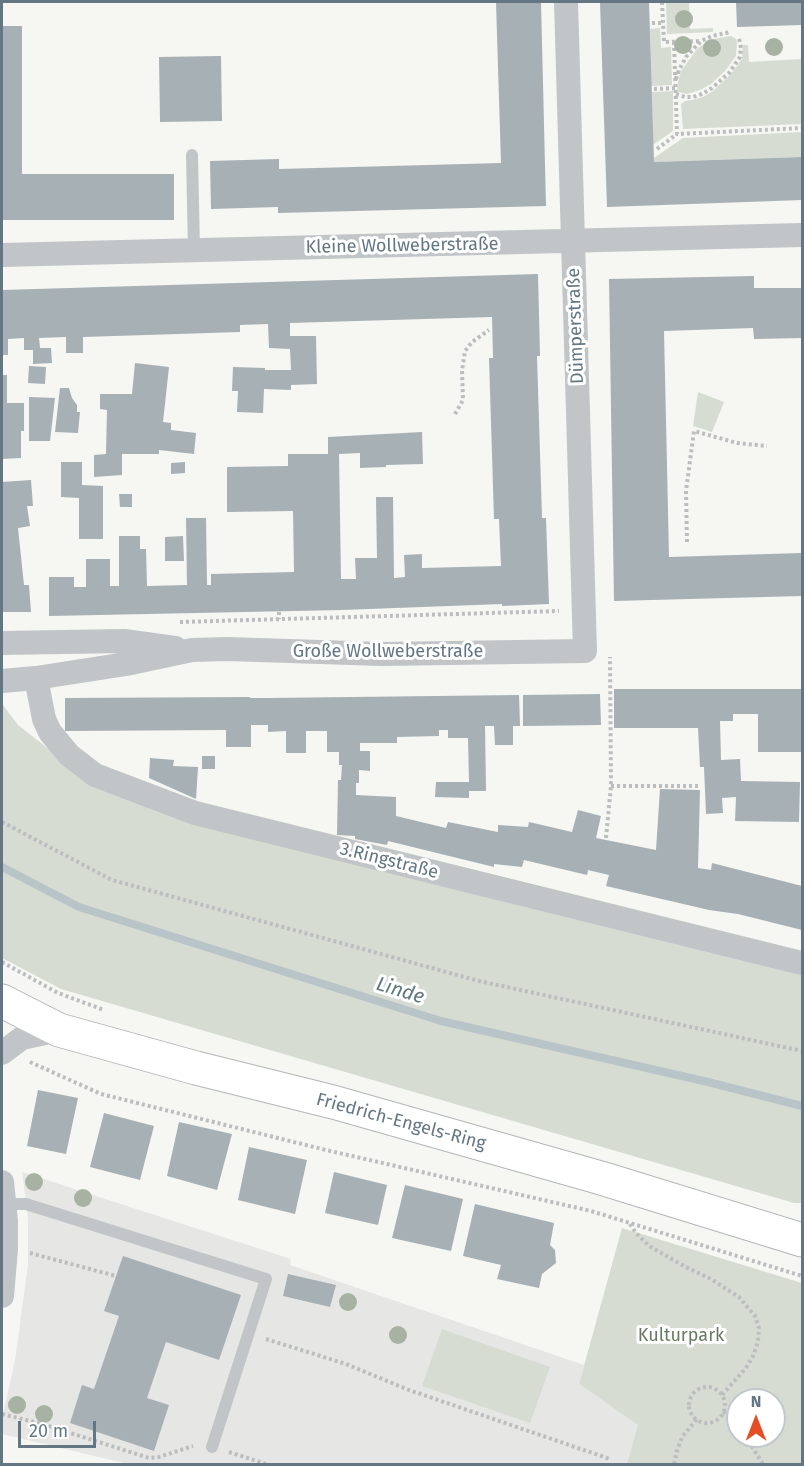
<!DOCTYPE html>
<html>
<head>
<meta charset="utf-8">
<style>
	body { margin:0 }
	#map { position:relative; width:804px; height:1466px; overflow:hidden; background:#f6f6f2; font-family:"Fira Sans",sans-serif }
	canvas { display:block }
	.frame { position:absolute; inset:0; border:3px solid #647683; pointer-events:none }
	.north { position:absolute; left:726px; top:1388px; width:60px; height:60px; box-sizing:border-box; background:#fff; border:2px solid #c1c8cd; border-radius:50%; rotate:0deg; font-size:16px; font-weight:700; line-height:24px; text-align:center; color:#647683 }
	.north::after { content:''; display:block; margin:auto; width:21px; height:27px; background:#e44e24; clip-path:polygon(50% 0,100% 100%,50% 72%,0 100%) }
	.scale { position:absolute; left:18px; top:1421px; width:78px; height:27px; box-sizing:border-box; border:3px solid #647683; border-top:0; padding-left:8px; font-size:18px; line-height:21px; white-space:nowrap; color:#647683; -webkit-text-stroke:4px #fff; paint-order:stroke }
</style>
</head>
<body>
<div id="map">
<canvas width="804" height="1466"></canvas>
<div class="frame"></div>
<div class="north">N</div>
<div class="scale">20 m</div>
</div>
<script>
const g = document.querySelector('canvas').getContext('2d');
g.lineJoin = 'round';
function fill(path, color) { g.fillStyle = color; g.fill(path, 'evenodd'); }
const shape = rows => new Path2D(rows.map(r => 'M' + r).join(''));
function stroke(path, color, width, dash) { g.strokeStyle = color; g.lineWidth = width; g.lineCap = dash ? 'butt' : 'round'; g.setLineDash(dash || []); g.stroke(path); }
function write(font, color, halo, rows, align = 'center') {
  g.font = font + ' "Fira Sans",sans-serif'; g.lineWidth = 6; g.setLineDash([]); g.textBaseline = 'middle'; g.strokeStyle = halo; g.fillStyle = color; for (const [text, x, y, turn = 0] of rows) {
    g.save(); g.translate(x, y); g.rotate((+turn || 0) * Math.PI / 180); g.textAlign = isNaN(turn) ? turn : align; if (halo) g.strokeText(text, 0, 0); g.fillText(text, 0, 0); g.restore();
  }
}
const built = shape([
	[22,1172,291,1259,290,1265,584,1365,579,1384,639,1425,627,1464,128,1464,2,1434,2,1419,15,1360,28,1265,28,1218]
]);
const green = shape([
	[666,2,689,2,690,29,713,28,713,32,667,34],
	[660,28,661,48,671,47,672,85,651,86,650,29],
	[731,36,736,39,737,42,736,56,725,71,711,84,700,90,687,94,678,92,677,88,678,82,681,71,697,49,704,44,713,39],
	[743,45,748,45,749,62,802,59,802,124,683,129,681,104,685,101,692,100,703,97,713,91,730,75,742,59],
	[673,91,673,131,653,145,652,92],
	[802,132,802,157,654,162,654,158,683,138],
	[698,392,724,402,712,432,693,426],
	[2,705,3,705,18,725,91,782,802,970,802,1203,794,1203,61,989,2,958],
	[622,1228,802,1283,802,1464,627,1464,638,1425,579,1384],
	[738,1400,774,1400,774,1436,738,1436],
	[442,1329,550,1367,530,1423,422,1386]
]);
const stream = shape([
	[2,867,79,907,441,1021,708,1082,802,1106]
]);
const building = shape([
	[496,2,541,2,546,206,278,213,278,207,211,209,210,161,279,159,279,169,501,163],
	[600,2,649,2,654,162,802,157,802,200,607,207],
	[736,2,802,2,802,25,737,27],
	[2,26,22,26,22,174,174,174,174,220,2,220],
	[221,56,222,121,160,122,159,57],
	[538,274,540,356,537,356,542,518,546,518,549,604,502,606,502,604,342,610,49,616,49,577,74,577,74,587,86,587,86,559,110,559,110,586,119,586,119,536,140,536,140,549,146,549,147,586,187,585,186,518,206,518,207,585,211,585,211,574,294,572,293,511,227,512,227,467,288,466,288,454,328,454,328,437,422,432,423,464,386,465,386,467,360,468,360,453,339,454,341,579,356,579,355,558,377,558,376,497,393,497,394,578,405,577,404,555,422,554,422,568,501,566,499,519,494,519,489,358,493,358,492,317,290,323,290,336,316,336,317,384,291,385,291,390,264,389,263,413,237,412,238,391,232,391,233,367,265,368,265,370,291,370,290,349,269,348,268,324,240,325,240,332,83,337,83,353,66,353,66,337,39,338,40,348,51,348,52,363,33,364,33,350,24,350,24,338,8,339,8,355,2,355,2,290],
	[754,276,754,288,802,288,802,338,754,339,753,328,664,331,669,557,802,553,802,596,614,601,609,279],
	[135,363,169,367,163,422,171,423,171,430,196,433,194,454,159,450,159,454,122,454,122,475,94,477,94,455,106,454,107,410,100,409,100,394,132,394],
	[29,366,46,367,45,384,28,383],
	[2,375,7,375,7,403,24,403,24,431,21,431,21,458,2,459],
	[60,388,69,388,72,398,77,405,77,412,80,412,78,433,55,432],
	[29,397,55,398,50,441,29,441],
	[61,462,82,462,82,485,103,486,103,539,79,539,79,498,61,497],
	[185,462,185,473,171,474,171,463],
	[31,480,33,506,27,506,30,526,18,528,24,585,29,585,31,612,2,612,2,482],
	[119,494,132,494,132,507,120,507],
	[183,536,184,561,165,561,165,537],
	[614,689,802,689,802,752,758,752,758,714,733,714,733,721,720,721,721,760,740,759,741,781,800,782,799,822,735,821,736,797,722,798,723,813,706,814,704,767,700,767,698,728,614,728],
	[600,694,601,725,523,726,523,695],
	[519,695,520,726,513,726,513,745,495,745,494,726,485,726,486,791,469,791,469,798,435,797,436,782,469,782,468,738,448,738,448,730,439,730,439,736,397,737,397,743,360,743,360,751,370,751,370,771,359,770,359,783,356,783,356,795,396,797,396,816,446,828,448,822,498,832,498,825,528,827,529,822,572,832,578,810,601,816,596,838,656,850,660,789,700,790,698,868,711,870,712,863,802,886,802,930,738,914,709,910,606,886,609,875,588,870,587,875,524,860,522,867,494,864,494,867,388,841,387,845,355,839,355,836,337,835,338,780,341,780,342,765,339,765,339,752,327,752,327,731,306,731,306,753,286,753,286,731,268,732,268,725,251,725,251,747,226,747,226,730,65,731,65,698,250,697,250,698,268,698],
	[202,756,215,756,215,769,202,769],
	[150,758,174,760,173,766,198,767,196,799,149,778],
	[38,1090,78,1098,66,1154,27,1146],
	[104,1113,154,1126,140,1180,90,1167],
	[179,1122,232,1134,217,1190,167,1176],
	[249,1147,307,1160,295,1214,238,1200],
	[334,1172,387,1185,378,1225,325,1213],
	[405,1185,463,1199,451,1251,392,1238],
	[475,1204,554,1223,550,1245,555,1250,556,1263,542,1274,539,1288,497,1279,501,1265,463,1256],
	[123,1256,241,1295,219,1360,166,1342,147,1398,169,1405,154,1451,70,1423,82,1385,94,1389,119,1316,104,1311],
	[288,1274,336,1285,330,1307,283,1296]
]);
const path = shape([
	[662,2,664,42,701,41],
	[652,23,663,23],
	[674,42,677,134,802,128],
	[676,79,679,70,686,57,701,41,712,36,731,32],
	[654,89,675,88],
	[676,94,685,97,693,97,702,94,712,88,729,73,740,57,741,48,739,38],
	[657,149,677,134],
	[455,414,463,400,462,371,465,351,472,342,489,330],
	[687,542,686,491,694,431,737,443,767,446],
	[279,612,279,619],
	[180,622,559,611],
	[611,786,699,786],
	[2,822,112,880,479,981,802,1051],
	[606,838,611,786,610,657],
	[2,962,58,993,104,1010],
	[30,1062,101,1094,326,1150,591,1211,802,1276],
	[630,1224,636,1233,649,1246,684,1266,711,1279,739,1297,755,1316,759,1328,758,1342,753,1356,746,1368,722,1395],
	[30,1253,116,1276],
	[266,1339,346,1364,409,1390,610,1459],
	'689 1405a18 18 0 1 1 36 0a18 18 0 1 1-36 0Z',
	[723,1412,732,1416,738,1423],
	[2,1414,42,1424,149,1458,159,1457,193,1446],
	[745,1436,763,1464],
	[229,1452,266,1464],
	[674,1464,677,1451,682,1437,697,1419]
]);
const service = shape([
	[192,155,194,250],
	[5,1204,26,1204,266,1279,212,1447]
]);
const minor = shape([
	[2,255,802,235],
	[2,643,124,641,175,648],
	[36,678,44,719,50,732,69,755,95,775,195,813,802,963],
	[2,681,36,678,126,664,192,650,227,649,382,654,585,651,566,2],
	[2,1053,22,1038,59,1030],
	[2,1182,6,1221,6,1249,2,1296]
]);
const primary = shape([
	[2,1001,59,1030,196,1068,333,1102,601,1178,802,1240]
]);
const trees = [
	[684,19],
	[683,45],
	[774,47],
	[712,48],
	[34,1182],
	[83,1198],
	[348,1302],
	[398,1335],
	[17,1405],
	[44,1414]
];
const streetNames = [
	["Kleine Wollweberstraße",402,246,-1],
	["Dümperstraße",576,326,-92],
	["Große Wollweberstraße",388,652],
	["3.Ringstraße",389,861,14],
	["Friedrich-Engels-Ring",401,1122,15]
];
const parkNames = [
	["Kulturpark",681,1336]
];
const waterNames = [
	["Linde",400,991,17]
];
fill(built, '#e6e7e5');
fill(green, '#d7dcd3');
stroke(stream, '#b8c4c8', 8);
fill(building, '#a7b0b5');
stroke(primary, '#b2b7ba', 35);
stroke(path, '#bbbdbf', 4, [3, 3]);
stroke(service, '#c1c5c8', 12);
stroke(minor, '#c1c5c8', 24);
stroke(primary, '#fff', 33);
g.fillStyle = '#a8b2a3';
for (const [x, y] of trees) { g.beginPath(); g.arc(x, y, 9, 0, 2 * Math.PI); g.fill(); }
write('18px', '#647683', '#fff', streetNames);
write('18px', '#687a63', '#fff', parkNames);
write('italic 20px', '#607780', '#fff', waterNames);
</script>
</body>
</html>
